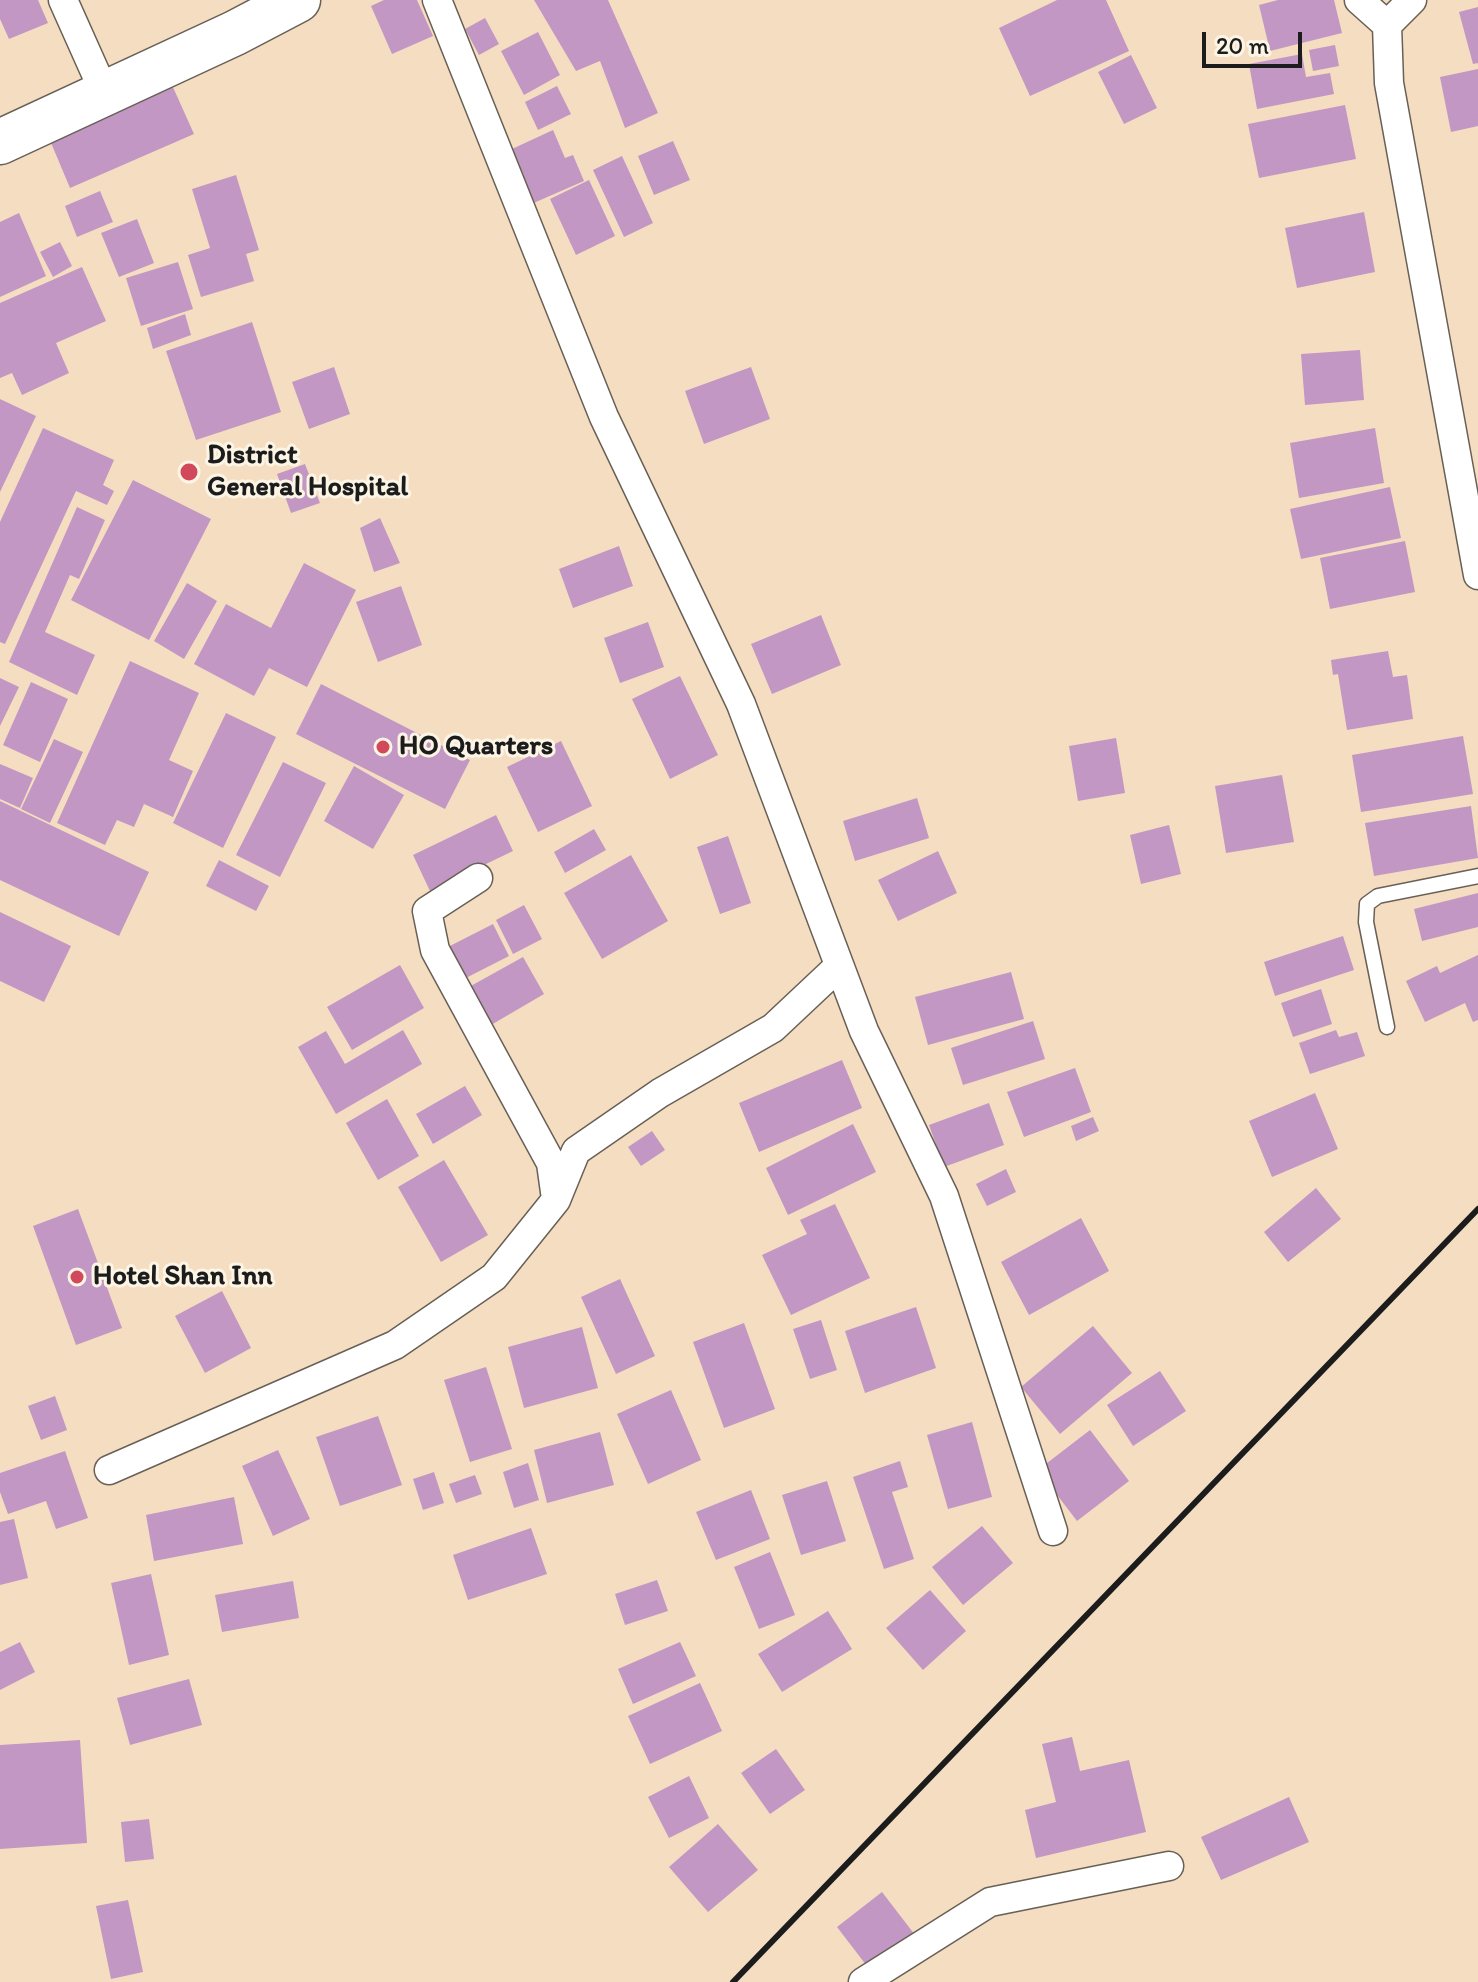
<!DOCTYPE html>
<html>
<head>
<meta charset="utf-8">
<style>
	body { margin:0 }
	#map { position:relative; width:1478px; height:1982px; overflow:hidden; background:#f5ddc1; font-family:Itim,sans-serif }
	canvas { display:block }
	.scale { position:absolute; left:1202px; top:32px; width:100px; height:36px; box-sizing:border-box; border:4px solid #1c1c1c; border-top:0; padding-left:10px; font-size:24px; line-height:28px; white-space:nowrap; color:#1c1c1c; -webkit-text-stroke:6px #fcf5e5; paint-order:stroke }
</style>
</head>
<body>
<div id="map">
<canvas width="1478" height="1982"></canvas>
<div class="scale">20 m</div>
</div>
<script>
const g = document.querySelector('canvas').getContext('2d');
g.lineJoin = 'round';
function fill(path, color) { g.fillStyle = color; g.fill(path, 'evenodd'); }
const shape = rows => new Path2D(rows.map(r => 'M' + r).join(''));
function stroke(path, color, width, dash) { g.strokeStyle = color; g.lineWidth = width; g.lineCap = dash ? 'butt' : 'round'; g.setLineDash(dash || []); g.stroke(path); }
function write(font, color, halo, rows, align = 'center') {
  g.font = font + ' Itim,sans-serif'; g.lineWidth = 6; g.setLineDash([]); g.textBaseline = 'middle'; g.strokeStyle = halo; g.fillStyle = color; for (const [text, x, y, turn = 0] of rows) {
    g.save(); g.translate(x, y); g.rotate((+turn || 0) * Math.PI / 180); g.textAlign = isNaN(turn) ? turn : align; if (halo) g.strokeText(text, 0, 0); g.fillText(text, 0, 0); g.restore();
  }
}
const building = shape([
	[0,0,38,0,48,23,9,39,0,19],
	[384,0,417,0,433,36,392,54,371,6],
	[534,0,608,0,658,113,625,128,600,61,576,71],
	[1057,0,1106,0,1129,51,1030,96,999,28],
	[1278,0,1334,0,1342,33,1270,51,1259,5],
	[1478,7,1478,63,1473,64,1459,12],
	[485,18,499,44,479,55,465,29],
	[538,32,560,75,524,95,501,51],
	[1335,45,1339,66,1313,71,1309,50],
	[1302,54,1306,77,1330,73,1334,94,1257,109,1249,64],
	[1131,55,1157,108,1124,124,1098,72],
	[1478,69,1478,126,1451,132,1440,77],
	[172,85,194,134,70,188,49,138],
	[557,86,571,114,538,130,525,102],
	[1345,105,1356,159,1259,178,1248,124],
	[553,130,565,158,573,155,584,181,529,205,517,180,524,176,512,149],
	[673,141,690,180,654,195,638,156],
	[622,156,653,223,624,237,593,170],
	[236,175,259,250,246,254,254,281,201,297,188,255,210,248,192,189],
	[589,180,615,236,576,255,550,199],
	[100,191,113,222,77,237,65,206],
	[1364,212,1375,272,1297,288,1285,228],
	[19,213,46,276,0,297,0,222],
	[137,219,154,263,119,277,101,233],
	[60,242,72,266,53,277,40,252],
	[178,262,193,309,141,326,126,278],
	[82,267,106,321,56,343,69,373,22,395,12,373,0,378,0,303],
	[185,314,191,335,153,349,147,328],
	[252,322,281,412,196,440,166,351],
	[1360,350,1364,400,1305,405,1301,354],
	[334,367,350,414,309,429,292,382],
	[751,367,770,419,704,444,685,391],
	[0,399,36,416,0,492],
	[43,428,114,460,103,485,114,491,107,505,76,491,5,644,0,642,0,522],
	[1375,428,1384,483,1299,498,1290,443],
	[305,464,320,503,291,513,277,474],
	[133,480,211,519,149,640,71,600],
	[1390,487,1401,538,1301,559,1290,509],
	[77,507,105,520,79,579,70,575,45,632,95,655,77,695,9,662],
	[380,518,400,563,374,572,360,528],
	[1405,541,1415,592,1330,609,1320,558],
	[619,546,633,586,573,608,559,569],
	[304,563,356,590,307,687,269,668,254,696,194,664,226,604,271,628],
	[187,583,217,601,184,659,154,641],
	[401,586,422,645,378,662,356,602],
	[821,615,841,665,772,694,751,644],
	[648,622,664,667,620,683,604,638],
	[1388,651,1393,677,1407,675,1413,719,1347,730,1338,674,1333,675,1331,660],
	[130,661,199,693,169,760,193,771,173,817,144,804,134,827,117,820,105,845,57,823],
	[680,676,718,755,670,779,632,699],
	[0,678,19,687,0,726],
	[31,682,68,699,40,762,3,745],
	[321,684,470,760,445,809,296,734],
	[226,713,276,737,223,848,173,823],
	[1463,736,1473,794,1361,812,1352,755],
	[1116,738,1125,793,1078,801,1069,746],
	[54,739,83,752,50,823,21,809],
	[561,741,592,806,538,832,507,767],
	[283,762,326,783,280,877,236,855],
	[0,764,33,778,20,808,0,799],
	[354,766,404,795,373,849,324,821],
	[1282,775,1294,842,1226,853,1215,786],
	[917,798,929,838,855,861,843,821],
	[0,801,149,872,119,936,0,880],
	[1471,806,1478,858,1374,876,1365,823],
	[496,815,513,851,430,891,413,855],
	[1169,825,1181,874,1141,884,1130,835],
	[594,829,606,850,565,873,554,852],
	[728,836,751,903,720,914,697,847],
	[938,851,957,893,898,921,878,880],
	[631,855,668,921,602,959,564,893],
	[219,860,269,886,256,911,206,886],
	[1478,893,1478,927,1422,941,1414,909],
	[524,905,542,939,513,954,496,920],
	[0,912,71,946,44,1002,0,981],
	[493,924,509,956,460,981,444,949],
	[1343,936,1354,970,1275,996,1264,962],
	[1478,955,1478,1020,1473,1022,1465,1003,1425,1022,1406,981,1437,966,1440,973],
	[523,957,544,994,491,1025,469,987],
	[400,965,424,1008,352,1050,327,1007],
	[1011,972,1024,1019,928,1045,915,997],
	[1321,989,1332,1024,1293,1037,1281,1003],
	[1033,1021,1045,1059,963,1085,951,1048],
	[403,1030,422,1064,336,1114,298,1047,326,1031,345,1064],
	[1336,1030,1339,1037,1357,1032,1365,1056,1310,1074,1299,1043],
	[842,1060,862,1108,759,1152,739,1103],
	[1075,1068,1091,1112,1024,1137,1007,1092],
	[465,1086,482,1115,433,1144,416,1114],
	[1315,1093,1338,1149,1272,1177,1249,1121],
	[387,1099,419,1156,378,1180,346,1123],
	[989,1103,1004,1145,944,1167,929,1125],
	[1093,1117,1099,1131,1076,1141,1071,1126],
	[853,1124,876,1172,788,1215,766,1168],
	[652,1131,665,1150,641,1166,628,1147],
	[444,1160,488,1235,441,1262,398,1187],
	[1006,1169,1016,1192,987,1206,976,1184],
	[1316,1188,1341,1219,1288,1262,1264,1232],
	[835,1204,870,1278,791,1315,762,1255,807,1234,800,1220],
	[78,1209,122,1328,76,1345,33,1226],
	[1081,1218,1109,1271,1029,1315,1001,1262],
	[620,1279,655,1356,616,1374,581,1297],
	[222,1291,251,1348,205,1373,175,1316],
	[916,1307,936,1368,865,1393,845,1331],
	[821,1320,837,1370,810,1379,793,1329],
	[744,1323,775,1409,724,1428,693,1342],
	[1093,1326,1132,1373,1060,1434,1021,1387],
	[582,1327,598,1388,524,1408,508,1347],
	[486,1367,512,1449,470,1462,444,1380],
	[1160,1371,1186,1411,1133,1446,1107,1405],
	[671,1390,701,1460,648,1484,617,1414],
	[55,1396,67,1430,41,1440,28,1406],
	[378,1416,402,1485,340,1506,316,1437],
	[972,1422,992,1497,948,1509,927,1435],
	[1090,1430,1129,1481,1077,1521,1038,1470],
	[600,1432,614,1485,547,1503,534,1450],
	[278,1450,310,1519,273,1536,242,1466],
	[65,1451,88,1518,56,1529,46,1501,8,1514,0,1492,0,1473],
	[900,1461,908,1487,892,1492,914,1559,884,1569,853,1477],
	[528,1463,539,1500,514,1508,503,1472],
	[434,1472,444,1503,423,1510,413,1479],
	[475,1475,482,1494,456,1503,449,1484],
	[827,1481,846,1541,801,1555,782,1495],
	[751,1490,770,1539,716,1560,696,1512],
	[234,1497,243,1544,154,1561,146,1515],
	[14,1519,28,1578,0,1585,0,1522],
	[982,1526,1013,1563,963,1605,932,1567],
	[531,1528,547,1574,468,1600,453,1555],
	[770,1552,795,1615,759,1629,734,1567],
	[151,1574,169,1655,129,1665,111,1583],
	[657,1580,668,1611,625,1625,615,1594],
	[293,1581,299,1618,222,1632,215,1595],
	[930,1590,966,1631,923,1670,886,1628],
	[828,1611,852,1649,782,1692,758,1654],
	[20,1642,35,1672,0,1690,0,1652],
	[680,1642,696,1676,633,1704,618,1669],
	[189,1679,202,1725,130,1745,117,1698],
	[700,1683,722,1731,650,1764,628,1716],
	[1072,1737,1080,1771,1129,1760,1146,1832,1036,1858,1025,1810,1056,1802,1042,1744],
	[80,1740,87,1843,0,1849,0,1745],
	[776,1749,805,1790,770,1814,741,1773],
	[689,1776,709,1818,669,1838,648,1797],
	[1289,1797,1309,1842,1221,1880,1201,1837],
	[149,1819,154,1859,125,1862,121,1822],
	[718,1824,758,1870,708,1912,669,1867],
	[882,1892,915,1935,870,1970,837,1927],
	[128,1900,143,1972,111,1979,96,1906]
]);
const lane = shape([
	[1387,1027,1366,922,1367,904,1378,896,1478,876]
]);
const street = shape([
	[63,0,105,94],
	[437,0,604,417,741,704,864,1031,944,1196,1053,1531],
	[1359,0,1387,25],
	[1412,0,1387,25,1389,83,1478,575],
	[478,878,427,911,435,950,551,1163,556,1199],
	[109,1470,395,1345,494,1277,556,1200,576,1151,660,1093,773,1028,839,966],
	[863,1982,990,1902,1169,1866]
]);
const highway = shape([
	[0,142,235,33,298,0]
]);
const rail = shape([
	[733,1982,1478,1209]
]);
const markers = [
	[189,472,10,"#d1495b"],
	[383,747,8,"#d1495b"],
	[77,1277,8,"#d1495b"]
];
const poiNames = [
	["District",207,456],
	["General Hospital",207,488],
	["HO Quarters",399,747],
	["Hotel Shan Inn",93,1277]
];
fill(building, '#c297c3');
stroke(lane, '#686056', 17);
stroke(street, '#686056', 31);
stroke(highway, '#686056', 47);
stroke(lane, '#fff', 14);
stroke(street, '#fff', 28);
stroke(highway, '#fff', 44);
stroke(rail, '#1c1c1c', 6);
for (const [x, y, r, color] of markers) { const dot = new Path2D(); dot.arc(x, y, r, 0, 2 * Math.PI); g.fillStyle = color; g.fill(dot); stroke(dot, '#fcf5e5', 3); }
write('bold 28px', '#1c1c1c', '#fcf5e5', poiNames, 'left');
</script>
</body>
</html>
